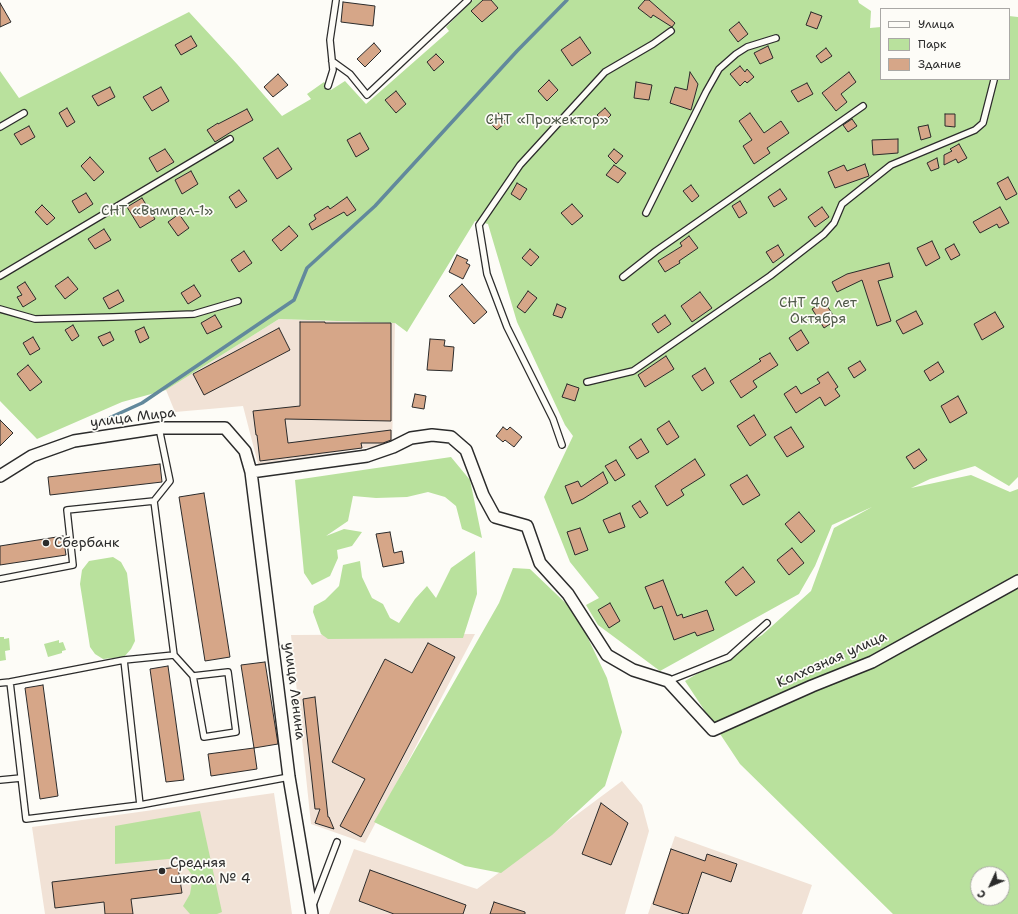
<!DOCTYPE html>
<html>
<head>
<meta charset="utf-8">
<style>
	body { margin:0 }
	#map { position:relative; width:1018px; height:914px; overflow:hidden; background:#fdfcf7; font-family:"Shantell Sans",sans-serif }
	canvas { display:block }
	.legend { position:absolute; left:880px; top:8px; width:130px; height:72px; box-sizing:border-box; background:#fdfcf7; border:1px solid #a9a8a5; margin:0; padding:5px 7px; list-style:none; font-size:12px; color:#2b2b2b }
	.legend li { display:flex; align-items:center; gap:8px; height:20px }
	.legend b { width:20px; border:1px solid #a9a8a5 }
	.north { position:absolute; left:970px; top:866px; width:40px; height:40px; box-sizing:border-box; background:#fdfcf7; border:1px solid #a9a8a5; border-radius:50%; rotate:226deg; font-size:11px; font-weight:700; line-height:16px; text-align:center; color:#2b2b2b }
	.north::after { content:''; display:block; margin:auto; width:14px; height:18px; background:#2b2b2b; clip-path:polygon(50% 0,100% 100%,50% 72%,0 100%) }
</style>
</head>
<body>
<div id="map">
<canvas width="1018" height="914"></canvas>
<ul class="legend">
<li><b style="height:5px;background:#fdfcf7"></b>Улица</li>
<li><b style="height:11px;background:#b9e19d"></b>Парк</li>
<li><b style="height:11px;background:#d6a688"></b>Здание</li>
</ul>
<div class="north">С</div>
</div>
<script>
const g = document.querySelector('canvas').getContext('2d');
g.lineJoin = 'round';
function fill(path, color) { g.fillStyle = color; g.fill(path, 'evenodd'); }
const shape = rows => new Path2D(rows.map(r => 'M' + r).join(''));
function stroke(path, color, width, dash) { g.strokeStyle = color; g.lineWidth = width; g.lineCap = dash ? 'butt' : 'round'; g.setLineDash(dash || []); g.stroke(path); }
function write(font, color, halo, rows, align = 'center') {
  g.font = font + ' "Shantell Sans",sans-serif'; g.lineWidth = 3.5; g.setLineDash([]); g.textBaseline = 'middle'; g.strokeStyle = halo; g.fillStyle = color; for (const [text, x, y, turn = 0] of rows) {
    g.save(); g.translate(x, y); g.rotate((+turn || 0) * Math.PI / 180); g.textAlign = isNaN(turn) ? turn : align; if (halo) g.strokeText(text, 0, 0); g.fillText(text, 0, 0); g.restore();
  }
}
const built = shape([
	[279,319,395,323,392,444,258,464,243,406,175,412,166,390],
	[475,634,365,843,311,824,291,635],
	[622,781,642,805,649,831,625,914,329,914,354,849,477,889],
	[274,793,292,914,45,914,32,827],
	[675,836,812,885,802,914,648,914]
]);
const green = shape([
	[473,0,858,0,859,3,871,11,870,28,881,27,881,79,1009,79,1009,16,1018,17,1018,477,1009,486,975,466,930,479,911,488,971,475,1010,492,1018,489,1018,914,893,914,740,764,685,681,762,635,811,591,834,528,872,507,832,525,815,566,799,594,660,671,598,625,586,605,599,598,570,562,544,497,573,436,565,425,517,322,488,224,475,221,407,332,395,323,279,319,166,390,122,402,37,439,0,401,0,71,19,98,189,12,237,64,282,116,311,99,307,94,324,82,331,90,345,81,366,104,449,31,446,27],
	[978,874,1002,874,1002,898,978,898],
	[451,457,470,480,482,538,462,529,456,506,445,497,428,492,407,497,376,498,353,496,348,521,326,536,344,529,362,532,352,546,337,550,338,558,330,576,312,585,304,573,295,480],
	[475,551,477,594,463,638,328,639,321,634,313,612,314,606,325,600,339,586,343,565,360,561,362,577,372,598,383,604,390,618,399,623,415,599,427,586,436,598,451,568],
	[113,557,121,562,127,573,135,641,131,649,124,657,103,659,95,654,90,647,80,584,82,570,89,561],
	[513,568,530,569,576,613,607,678,622,732,605,786,552,835,501,873,465,866,374,822,499,603],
	[0,637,4,637,4,639,9,638,10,650,5,651,6,660,0,661],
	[59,640,59,643,63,642,66,650,62,651,62,653,48,657,44,644],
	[200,811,222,912,217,914,190,914,183,906,190,894,193,876,179,858,115,864,115,826]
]);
const stream = shape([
	[96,424,142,403,294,300,307,268,375,206,517,51,567,0]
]);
const building = shape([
	[483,0,491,0,498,8,482,22,471,11,483,0],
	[645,0,649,0,675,23,672,27,653,15,651,18,638,8,645,0],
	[343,2,375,6,373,26,341,22,343,2],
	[0,3,11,22,0,27,0,3],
	[811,12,822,16,817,29,806,25,811,12],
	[739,22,748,34,738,42,729,30,739,22],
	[191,36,197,46,181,55,175,45,191,36],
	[580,37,591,53,572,66,561,50,580,37],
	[374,43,381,51,365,67,357,59,374,43],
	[768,46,773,58,760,64,754,53,768,46],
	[826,48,832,56,821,63,816,56,826,48],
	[436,54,444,62,434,71,427,62,436,54],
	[740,66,745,72,747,69,754,77,747,83,745,81,740,86,730,74,740,66],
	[690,72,698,84,691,110,670,103,675,87,687,90,690,72],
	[849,72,856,82,841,94,847,102,836,111,822,93,849,72],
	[278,74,288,85,273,97,264,87,278,74],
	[549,80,558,90,547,101,538,91,549,80],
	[636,82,652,85,649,100,634,98,636,82],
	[807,83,813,94,798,102,791,91,807,83],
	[110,87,115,97,98,106,92,96,110,87],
	[161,87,169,101,152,111,143,97,161,87],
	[396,91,406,104,396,113,385,100,396,91],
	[67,108,75,122,67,127,59,113,67,108],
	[605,108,611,115,604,122,597,115,605,108],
	[247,109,253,120,231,132,215,142,207,130,218,123,218,124,247,109],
	[498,113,506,122,497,130,489,122,498,113],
	[750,113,764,133,781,121,789,133,767,148,770,153,754,164,743,146,752,140,739,121,750,113],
	[945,114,955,114,955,127,945,126,945,114],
	[852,119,857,126,848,132,843,125,852,119],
	[928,125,931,137,921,140,918,127,928,125],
	[29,126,35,137,21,145,14,134,29,126],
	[360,133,369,149,356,157,347,140,360,133],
	[898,139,898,153,873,155,872,140,898,139],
	[959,144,967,158,958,163,956,159,944,165,944,155,952,151,950,149,959,144],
	[278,148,292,169,277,179,263,158,278,148],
	[165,149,174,162,157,172,149,158,165,149],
	[614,149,623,156,616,164,608,156,614,149],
	[90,157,104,172,94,181,81,166,90,157],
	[937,158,939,168,931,171,927,163,937,158],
	[865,164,869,176,835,188,828,172,844,165,847,171,865,164],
	[614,165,626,173,618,183,606,175,614,165],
	[191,171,198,184,182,194,175,180,191,171],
	[1008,177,1017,194,1006,200,997,183,1008,177],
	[517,183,527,189,520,200,511,194,517,183],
	[691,185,699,196,692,202,683,191,691,185],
	[780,189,787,199,774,207,768,197,780,189],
	[239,190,247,201,236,208,229,197,239,190],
	[86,193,93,204,79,213,72,201,86,193],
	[347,197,356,210,347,216,344,212,312,230,309,224,316,219,314,215,328,206,330,209,347,197],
	[142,198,155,219,140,228,127,207,142,198],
	[740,201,747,213,739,218,732,206,740,201],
	[572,204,583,216,572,225,561,213,572,204],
	[42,205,55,218,47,225,35,212,42,205],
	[822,207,829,217,815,227,808,217,822,207],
	[1000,207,1009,223,999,228,997,224,980,233,973,222,1000,207],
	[179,214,189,228,178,236,168,222,179,214],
	[289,226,298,236,281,251,272,240,289,226],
	[104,229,111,240,95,249,88,239,104,229],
	[689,236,698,248,679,261,680,263,665,272,658,261,682,246,680,243,689,236],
	[932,241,940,258,926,266,917,248,932,241],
	[954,244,960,255,951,260,945,249,954,244],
	[778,245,784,255,773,263,766,252,778,245],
	[530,249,539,257,531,266,522,258,530,249],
	[244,251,252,263,239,272,231,260,244,251],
	[457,255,468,260,466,263,470,265,463,279,449,272,457,255],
	[889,263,893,277,878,281,891,321,877,326,862,280,837,292,832,282,847,274,889,263],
	[68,277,78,289,65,299,55,286,68,277],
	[25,282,36,299,23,307,17,297,22,295,17,287,25,282],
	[462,284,487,312,474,324,449,296,462,284],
	[194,285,201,296,188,304,181,293,194,285],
	[118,290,124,301,109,309,103,298,118,290],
	[528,291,537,298,525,313,517,307,528,291],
	[700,292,712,308,692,322,681,306,700,292],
	[824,301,836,320,824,328,812,309,824,301],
	[557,304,566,308,562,318,553,315,557,304],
	[916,311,923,324,903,334,896,321,916,311],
	[995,312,1004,327,982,340,974,324,995,312],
	[215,315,222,327,207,334,201,323,215,315],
	[665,315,671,324,658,333,652,324,665,315],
	[300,322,325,322,325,323,391,323,391,421,285,419,288,443,391,430,391,440,383,443,361,443,362,448,260,461,257,435,256,435,253,411,300,406,300,322],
	[73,325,79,336,72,341,65,330,73,325],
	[144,327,149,338,140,343,135,331,144,327],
	[279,328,290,350,204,395,193,374,279,328],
	[801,330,809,343,797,351,789,338,801,330],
	[110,332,114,340,103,346,98,337,110,332],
	[33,337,40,349,30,355,23,343,33,337],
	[430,339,445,340,444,346,454,347,452,371,427,370,430,339],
	[770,353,778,365,753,381,757,387,741,398,730,381,761,361,759,359,770,353],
	[666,356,674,369,645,387,638,375,666,356],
	[860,361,866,370,854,378,848,368,860,361],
	[938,362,944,372,930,381,924,371,938,362],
	[28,365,42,382,30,391,17,374,28,365],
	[705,368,714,383,702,391,692,376,705,368],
	[828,372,838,387,835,389,840,396,825,406,820,397,796,413,784,394,796,386,801,394,820,383,817,379,828,372],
	[567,384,579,388,575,401,562,397,567,384],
	[415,394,426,396,424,409,412,407,415,394],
	[958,396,967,413,950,423,941,406,958,396],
	[754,415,766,435,750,446,737,426,754,415],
	[0,420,13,433,0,446,0,420],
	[669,421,679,437,667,445,657,429,669,421],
	[503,427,507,430,510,427,522,437,514,447,505,440,503,442,496,436,503,427],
	[791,427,804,447,787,457,774,437,791,427],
	[641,439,649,452,637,459,629,447,641,439],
	[919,449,927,460,914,469,906,457,919,449],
	[695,459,705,475,681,490,684,495,667,506,655,486,695,459],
	[616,460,625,475,615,481,605,466,616,460],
	[160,464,162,482,50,495,48,477,160,464],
	[603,472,608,483,583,499,572,504,565,486,578,481,581,487,603,472],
	[747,475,760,495,743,505,730,485,747,475],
	[204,493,230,657,205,661,179,497,204,493],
	[640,501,648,513,640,518,632,506,640,501],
	[799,512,815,531,801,543,785,524,799,512],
	[620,513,625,527,609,533,603,520,620,513],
	[580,528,588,550,575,555,567,532,580,528],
	[390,532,394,553,402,551,404,563,383,567,376,534,390,532],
	[63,536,66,555,0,565,0,546,63,536],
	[792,548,804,563,789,575,777,560,792,548],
	[743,567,755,582,736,596,725,582,743,567],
	[663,580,677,616,682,614,683,618,707,610,714,630,697,636,695,632,674,640,662,606,654,609,645,587,663,580],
	[610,603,620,621,609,628,598,610,610,603],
	[428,643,455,657,361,837,340,826,365,779,332,762,385,659,412,673,428,643],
	[265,662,278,744,254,748,241,665,265,662],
	[168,666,184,780,166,782,150,669,168,666],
	[43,685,58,796,40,799,25,688,43,685],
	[315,697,328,817,329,817,334,829,315,823,320,809,315,809,303,699,315,697],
	[254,748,257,769,211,776,208,754,254,748],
	[601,803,628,823,611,865,582,854,601,803],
	[671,849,705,861,707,854,737,864,731,882,702,872,688,914,684,914,653,904,671,849],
	[178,867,182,893,131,899,133,914,105,914,104,902,55,908,52,882,178,867],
	[370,870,466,905,463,914,394,914,359,901,370,870],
	[494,902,525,912,525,914,490,914,494,902]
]);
const lane = shape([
	[332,61,350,74,367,95,468,0],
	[328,86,333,70,330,40,336,0],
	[0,127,24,113],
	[646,213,706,92,719,69,736,54,747,47,776,38],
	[0,276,230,139],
	[623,277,656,251,863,106],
	[0,309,35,319,113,317,194,314,238,301],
	[587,382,633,371,770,276,824,234,834,223,842,204,891,165,975,130,983,123,994,80],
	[159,428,170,481,154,501,174,655,124,660,10,682,26,819,140,805,289,777],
	[562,445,553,419,507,327,487,274,479,225,520,165,605,72,653,44,671,31],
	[0,579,73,565,67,510,154,501],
	[174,655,193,676,228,672,236,732,204,737,193,676],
	[124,660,140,805],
	[668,681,729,657,767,623],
	[0,683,10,682],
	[0,780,21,778],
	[313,905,337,842]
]);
const street = shape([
	[251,472,367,456,393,447,411,438,432,435,451,437,466,450,483,495,495,517,527,526,540,563,568,594,607,655,633,670,668,681,713,730,812,686,872,662,1018,581],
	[0,476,32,456,74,441,159,428,225,428,245,451,251,472,289,777,312,914]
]);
const markers = [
	[46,543,4,"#2b2b2b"],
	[162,871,4,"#2b2b2b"]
];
const parkNames = [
	["СНТ «Прожектор»",547,120],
	["СНТ «Вымпел-1»",157,211],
	["СНТ 40 лет",818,303],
	["Октября",818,319]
];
const streetNames = [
	["улица Мира",133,418,-7],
	["Колхозная улица",832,660,-24],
	["улица Ленина",294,691,83]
];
const poiNames = [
	["Сбербанк",54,543],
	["Средняя",170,863],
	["школа № 4",170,879]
];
fill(built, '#f1e2d6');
fill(green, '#b9e19d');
stroke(stream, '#62899c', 3.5);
fill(building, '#d6a688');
stroke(building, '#2b2b2b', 1);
stroke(lane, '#2b2b2b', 8);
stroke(street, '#2b2b2b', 14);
stroke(lane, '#fdfcf7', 5.5);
stroke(street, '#fdfcf7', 11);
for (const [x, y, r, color] of markers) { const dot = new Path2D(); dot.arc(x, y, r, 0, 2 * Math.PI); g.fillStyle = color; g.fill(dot); stroke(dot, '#fdfcf7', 1.5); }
write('14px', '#4e5848', '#fdfcf7', parkNames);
write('14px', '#2b2b2b', '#fdfcf7', streetNames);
write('14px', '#2b2b2b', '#fdfcf7', poiNames, 'left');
</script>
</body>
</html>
